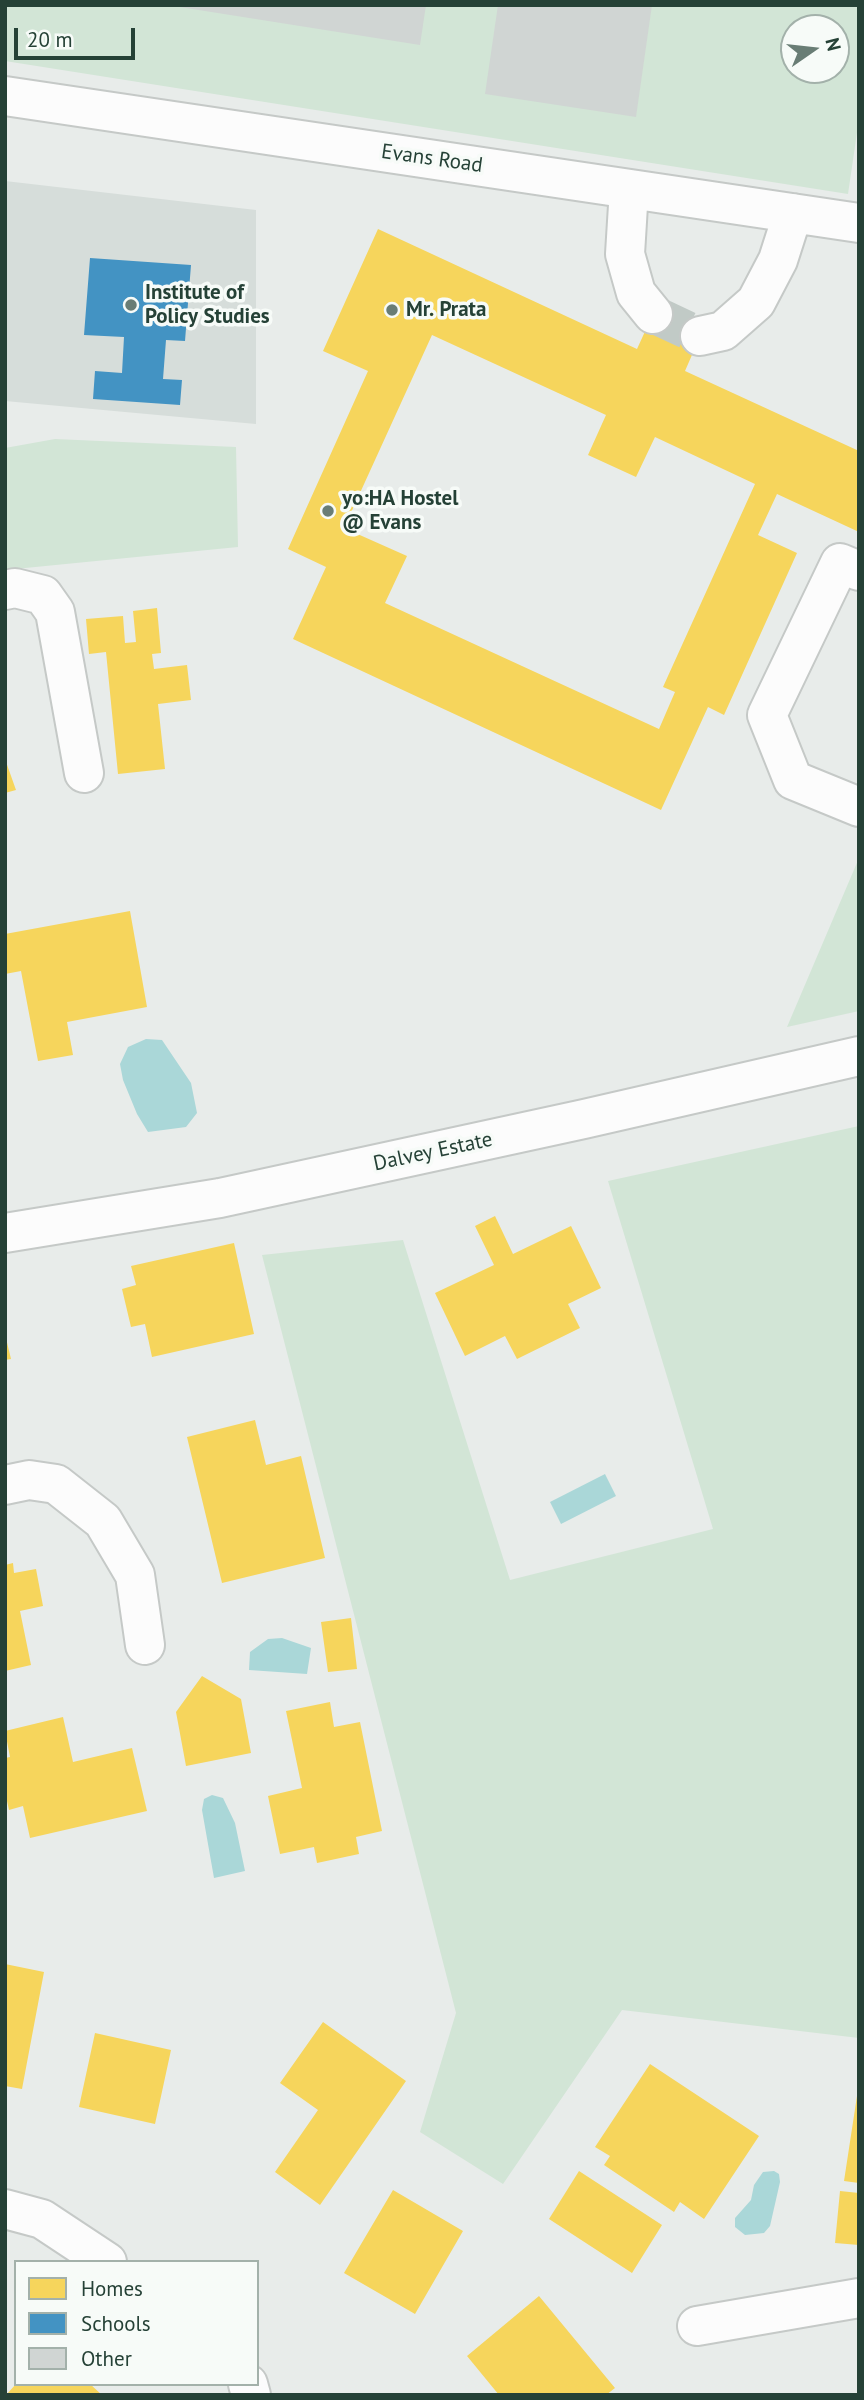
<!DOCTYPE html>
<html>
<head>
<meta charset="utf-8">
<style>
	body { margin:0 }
	#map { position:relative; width:864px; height:2400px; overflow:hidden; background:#e8ecea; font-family:"PT Sans",sans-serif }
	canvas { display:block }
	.frame { position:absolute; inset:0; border:7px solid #254136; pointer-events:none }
	.legend { position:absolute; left:14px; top:2260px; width:245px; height:126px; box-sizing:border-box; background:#f7fbf8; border:2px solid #a3b1aa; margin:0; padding:9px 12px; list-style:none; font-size:21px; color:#254136 }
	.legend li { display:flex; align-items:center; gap:14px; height:35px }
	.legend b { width:35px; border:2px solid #a3b1aa }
	.north { position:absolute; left:780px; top:14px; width:70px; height:70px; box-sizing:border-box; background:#f7fbf8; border:2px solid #a3b1aa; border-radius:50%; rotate:76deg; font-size:19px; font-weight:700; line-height:28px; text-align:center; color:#254136 }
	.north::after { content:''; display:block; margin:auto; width:24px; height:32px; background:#697d75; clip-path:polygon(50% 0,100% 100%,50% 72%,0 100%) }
	.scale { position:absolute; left:14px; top:28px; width:121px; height:32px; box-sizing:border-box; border:4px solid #254136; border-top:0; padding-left:9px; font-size:21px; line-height:24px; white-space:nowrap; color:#254136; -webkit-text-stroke:5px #f7fbf8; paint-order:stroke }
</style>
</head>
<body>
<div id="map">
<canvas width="864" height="2400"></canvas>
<div class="frame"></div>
<ul class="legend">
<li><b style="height:19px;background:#f6d55c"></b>Homes</li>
<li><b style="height:19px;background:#4393c3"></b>Schools</li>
<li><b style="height:19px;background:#d0d5d3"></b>Other</li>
</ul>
<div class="north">N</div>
<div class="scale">20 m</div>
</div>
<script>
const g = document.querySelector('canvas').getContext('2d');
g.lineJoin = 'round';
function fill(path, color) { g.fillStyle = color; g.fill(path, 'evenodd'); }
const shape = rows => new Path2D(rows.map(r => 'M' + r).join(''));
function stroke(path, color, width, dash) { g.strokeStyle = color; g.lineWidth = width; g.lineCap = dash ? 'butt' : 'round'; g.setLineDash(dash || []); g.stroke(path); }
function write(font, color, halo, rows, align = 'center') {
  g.font = font + ' "PT Sans",sans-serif'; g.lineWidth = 7; g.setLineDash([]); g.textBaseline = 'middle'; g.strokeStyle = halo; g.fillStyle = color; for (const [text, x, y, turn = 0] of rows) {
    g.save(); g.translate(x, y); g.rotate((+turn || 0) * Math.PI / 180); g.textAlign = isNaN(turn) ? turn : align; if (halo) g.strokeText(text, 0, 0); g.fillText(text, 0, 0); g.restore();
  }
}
const built = shape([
	[5,181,256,210,256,424,5,401]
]);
const green = shape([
	[5,5,859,5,859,119,848,194,5,61],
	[794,28,836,28,836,70,794,70],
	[55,439,236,447,238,547,5,570,5,448],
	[859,858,859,1011,787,1027],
	[859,1126,859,2038,622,2010,503,2184,420,2132,456,2013,262,1255,403,1240,510,1580,713,1529,608,1181]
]);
const water = shape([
	[146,1039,162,1040,191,1083,197,1113,186,1127,148,1132,137,1114,123,1080,120,1064,128,1047],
	[605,1474,616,1496,561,1524,550,1502],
	[282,1638,311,1648,307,1674,249,1670,250,1652,268,1639],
	[212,1795,223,1798,235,1823,245,1871,214,1878,202,1810,204,1799],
	[774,2171,779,2174,780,2182,770,2226,764,2233,745,2235,735,2227,735,2218,751,2200,754,2185,763,2172]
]);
const homes = shape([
	[378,229,637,349,658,303,705,325,685,371,859,451,859,532,777,494,758,535,797,553,724,715,708,707,661,810,293,639,326,567,288,549,368,371,323,351],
	[432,335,606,415,588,455,636,477,655,437,755,484,663,687,675,692,659,729,385,603,407,556,344,528],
	[157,608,161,653,152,654,154,669,187,665,191,700,158,704,165,769,118,774,106,652,89,654,86,619,123,616,125,643,136,642,133,611],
	[5,759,16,790,5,793],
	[130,911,147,1007,67,1022,73,1055,38,1061,21,971,5,974,5,934],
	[495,1216,513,1254,571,1226,601,1288,568,1304,580,1328,517,1359,505,1336,465,1356,435,1293,494,1265,475,1226],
	[234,1243,254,1334,152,1357,145,1324,131,1327,122,1289,136,1285,131,1266],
	[5,1334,11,1359,5,1360],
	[255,1420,266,1465,301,1456,325,1558,222,1583,187,1437],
	[13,1563,14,1573,36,1569,43,1606,20,1611,31,1665,5,1671,5,1565],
	[351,1618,357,1669,328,1672,321,1622],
	[202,1676,241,1699,251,1753,186,1766,176,1712],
	[330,1702,334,1727,360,1722,382,1831,356,1837,359,1854,317,1863,314,1847,280,1854,268,1796,302,1788,286,1711],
	[63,1717,73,1762,132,1748,147,1811,30,1838,23,1806,9,1810,5,1792,5,1758,10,1757,5,1731],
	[5,1964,44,1972,22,2089,5,2086],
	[323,2022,406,2081,320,2205,275,2172,318,2110,280,2083],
	[95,2033,171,2050,155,2124,79,2107],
	[650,2064,759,2136,704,2219,680,2202,674,2212,604,2165,610,2156,595,2147],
	[857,2096,859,2096,859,2183,844,2181],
	[579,2171,662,2225,632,2273,549,2219],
	[393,2190,463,2231,415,2314,344,2273],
	[840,2191,859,2193,859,2245,835,2243],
	[539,2296,615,2388,606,2395,499,2395,467,2356],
	[16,2384,90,2384,102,2395,6,2395]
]);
const schools = shape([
	[90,258,191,265,185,341,166,340,163,379,182,380,180,405,93,399,95,371,122,373,124,337,84,335]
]);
const building = shape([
	[167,5,426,5,420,45],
	[498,5,652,5,636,117,485,94]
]);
const minorTunnel = shape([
	[653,314,700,336]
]);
const minor = shape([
	[5,96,859,223],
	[629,189,625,254,636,293,653,314],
	[700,336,723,331,756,302,778,260,793,213],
	[859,571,840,563,767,715,793,780,859,807],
	[5,590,15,588,43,595,55,612,84,773],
	[5,1233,220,1198,584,1119,859,1056],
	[5,1485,29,1480,56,1484,103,1521,135,1575,145,1645],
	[5,2209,42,2219,107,2262],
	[697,2326,859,2298],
	[248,2384,251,2395]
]);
const markers = [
	[131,305,7,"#697d75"],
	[392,310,7,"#697d75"],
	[328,511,7,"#697d75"]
];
const streetNames = [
	["Evans Road",432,159,8],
	["Dalvey Estate",433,1152,-12]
];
const poiNames = [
	["Institute of",145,293],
	["Policy Studies",145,317],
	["Mr. Prata",406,310],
	["yo:HA Hostel",342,499],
	["@ Evans",342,523]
];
fill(built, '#d6ddda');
fill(green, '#d2e5d6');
fill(water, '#aad7d8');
fill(homes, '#f6d55c');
fill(schools, '#4393c3');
fill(building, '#d0d5d3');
stroke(minorTunnel, '#c1cac6', 38, [38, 19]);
stroke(minor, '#c5c9c7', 42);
stroke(minor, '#fcfcfc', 38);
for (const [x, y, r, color] of markers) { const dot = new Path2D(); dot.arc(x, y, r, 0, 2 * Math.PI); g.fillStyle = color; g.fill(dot); stroke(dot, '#f7fbf8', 2.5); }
write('21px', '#254136', '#f7fbf8', streetNames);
write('bold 21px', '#254136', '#f7fbf8', poiNames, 'left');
</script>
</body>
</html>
